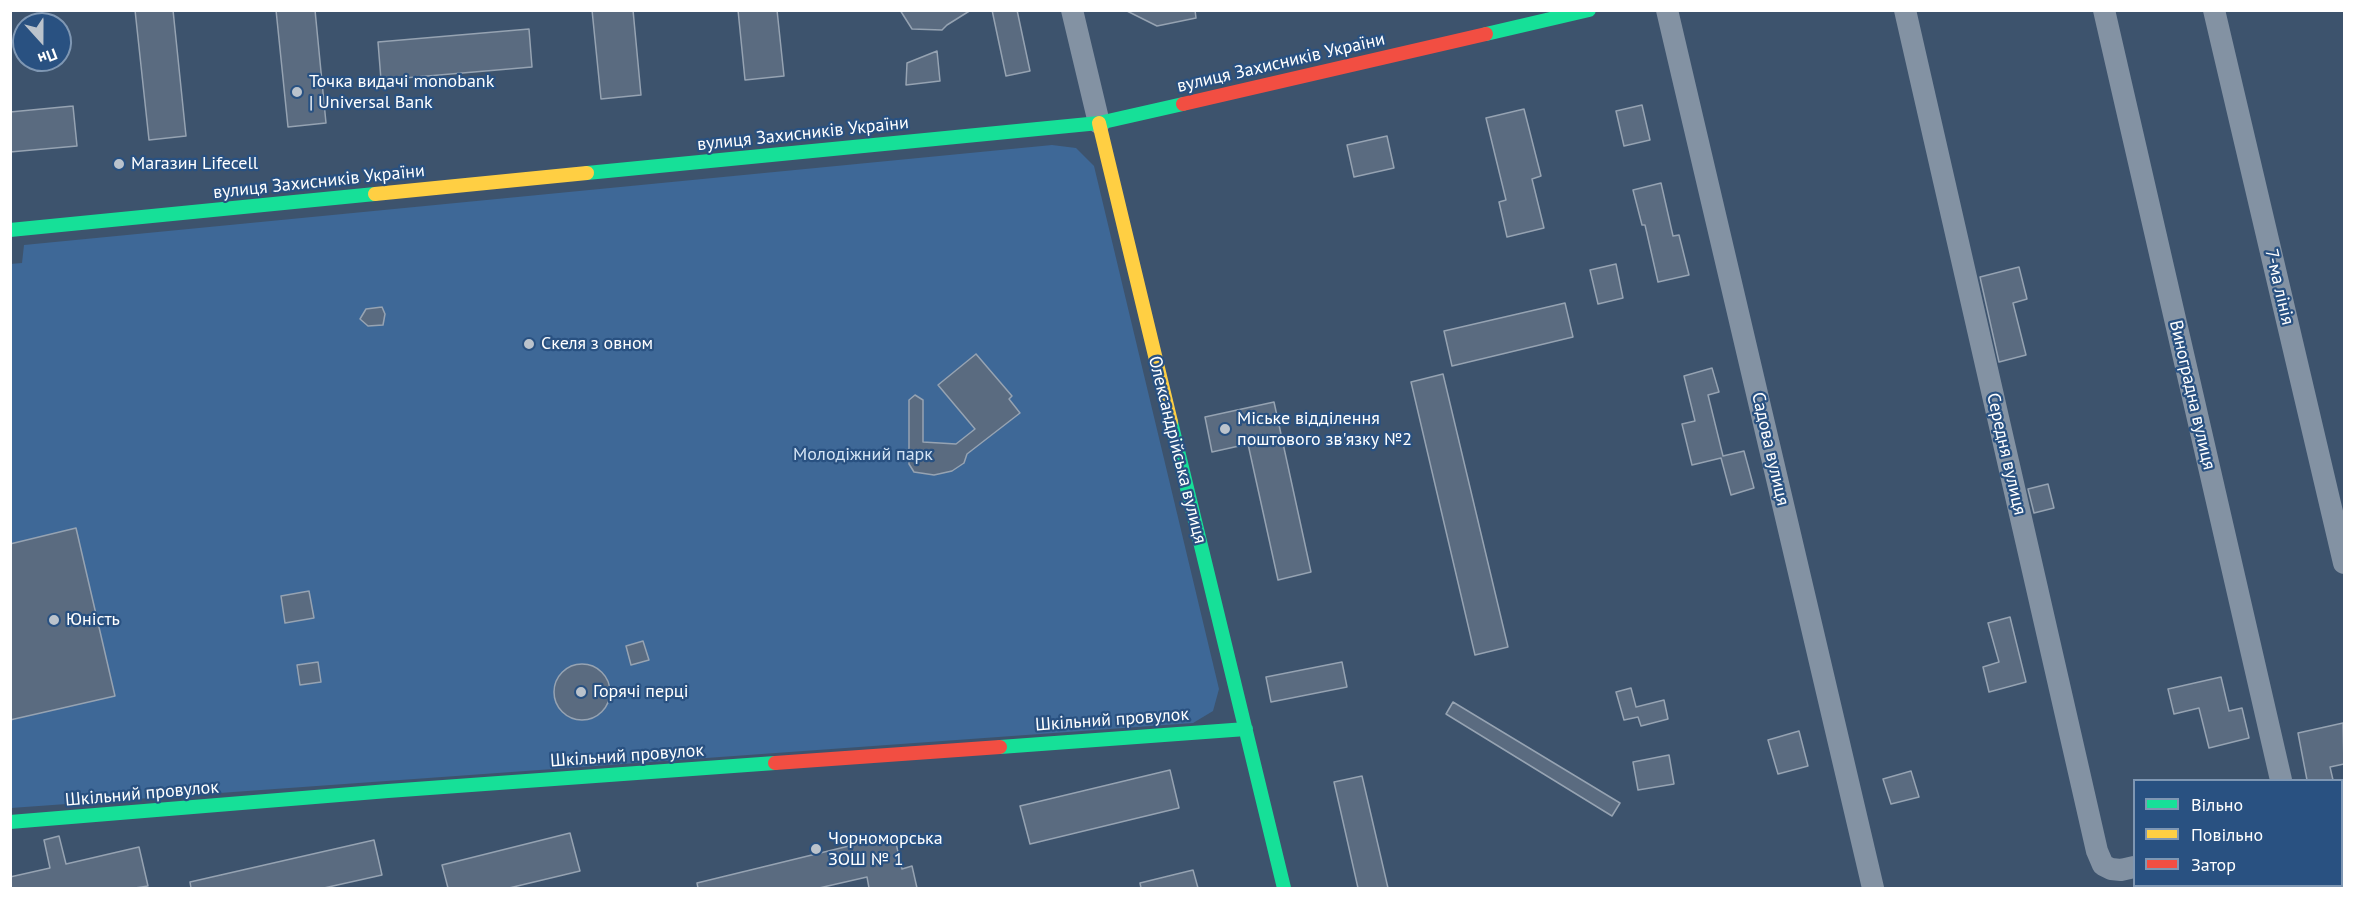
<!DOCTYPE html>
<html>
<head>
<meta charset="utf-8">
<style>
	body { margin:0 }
	#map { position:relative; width:2355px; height:899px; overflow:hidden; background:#3d536d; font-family:"PT Sans",sans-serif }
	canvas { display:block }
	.frame { position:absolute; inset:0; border:12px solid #fff; pointer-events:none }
	.legend { position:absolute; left:2133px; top:779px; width:210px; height:108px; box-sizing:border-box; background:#295181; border:2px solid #7f97b3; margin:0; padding:8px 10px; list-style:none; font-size:18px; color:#fff }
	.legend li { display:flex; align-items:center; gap:12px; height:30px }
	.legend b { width:30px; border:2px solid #7f97b3 }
	.north { position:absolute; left:12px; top:12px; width:60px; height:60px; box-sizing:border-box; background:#295181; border:2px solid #7f97b3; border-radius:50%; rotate:159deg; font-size:16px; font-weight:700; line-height:24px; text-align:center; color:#fff }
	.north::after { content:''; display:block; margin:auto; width:21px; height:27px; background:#bbc3cc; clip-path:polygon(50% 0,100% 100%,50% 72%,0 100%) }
</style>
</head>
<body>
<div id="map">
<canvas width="2355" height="899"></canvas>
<div class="frame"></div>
<ul class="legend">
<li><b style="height:8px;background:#16e098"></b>Вільно</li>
<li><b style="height:8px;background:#ffcf43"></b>Повільно</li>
<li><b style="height:8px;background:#f24e42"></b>Затор</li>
</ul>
<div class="north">Пн</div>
</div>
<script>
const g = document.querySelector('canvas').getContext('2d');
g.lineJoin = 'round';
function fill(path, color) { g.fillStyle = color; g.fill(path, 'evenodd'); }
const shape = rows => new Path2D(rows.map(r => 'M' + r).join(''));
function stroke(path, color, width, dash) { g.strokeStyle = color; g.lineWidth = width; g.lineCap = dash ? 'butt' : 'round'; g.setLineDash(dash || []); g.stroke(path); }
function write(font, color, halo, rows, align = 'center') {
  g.font = font + ' "PT Sans",sans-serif'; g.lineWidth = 4.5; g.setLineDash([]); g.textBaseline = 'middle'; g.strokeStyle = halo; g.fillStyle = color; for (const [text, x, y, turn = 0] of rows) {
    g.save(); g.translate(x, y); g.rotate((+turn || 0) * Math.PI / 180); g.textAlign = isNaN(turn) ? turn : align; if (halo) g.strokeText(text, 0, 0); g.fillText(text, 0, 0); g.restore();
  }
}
const green = shape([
	[1052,145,1076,148,1094,166,1219,689,1213,711,1193,723,11,808,10,264,22,263,24,245]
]);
const building = shape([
	[135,10,173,10,186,136,149,140,135,10],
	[276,10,315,10,326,123,288,127,276,10],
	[592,10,633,10,641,95,601,99,592,10],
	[738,10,777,10,784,76,745,80,738,10],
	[900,10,971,10,947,25,942,30,912,29,900,10],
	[992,10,1017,10,1030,71,1006,76,992,10],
	[1125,10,1195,10,1196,18,1157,26,1125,10],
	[529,29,532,67,381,80,378,42,529,29],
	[937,51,940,81,906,85,907,63,937,51],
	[1642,105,1650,140,1624,146,1616,111,1642,105],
	[73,106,77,146,10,152,10,112,73,106],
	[1524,109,1541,176,1532,179,1544,228,1507,237,1499,202,1506,200,1486,118,1524,109],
	[1387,136,1394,168,1354,177,1347,145,1387,136],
	[1661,183,1673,236,1679,235,1689,275,1658,282,1645,225,1642,225,1633,190,1661,183],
	[1616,264,1623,298,1598,304,1590,270,1616,264],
	[2019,267,2027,299,2013,303,2026,355,1999,362,1980,277,2019,267],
	[1565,303,1573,337,1452,366,1444,331,1565,303],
	[382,307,385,314,383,325,368,326,360,319,366,309,382,307],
	[976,354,1012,396,1009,399,1020,413,967,454,964,463,952,471,934,475,914,472,909,464,909,400,915,395,923,400,923,442,956,444,975,429,938,385,976,354],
	[1712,368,1719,392,1708,395,1723,456,1744,451,1754,488,1731,495,1721,458,1692,465,1682,424,1695,421,1684,376,1712,368],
	[1443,374,1508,647,1475,655,1411,382,1443,374],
	[1274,402,1311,572,1278,580,1248,444,1212,452,1205,417,1274,402],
	[2048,484,2054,508,2034,513,2028,489,2048,484],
	[76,528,115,696,10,720,10,544,76,528],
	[309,591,314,618,285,623,281,596,309,591],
	[2010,617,2026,682,1989,692,1983,667,1999,662,1988,623,2010,617],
	[643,641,649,660,631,665,626,646,643,641],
	[318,662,321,682,300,685,297,665,318,662],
	[1342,662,1347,687,1271,702,1266,677,1342,662],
	'554 692a28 28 0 1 1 56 0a28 28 0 1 1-56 0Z',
	[2221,677,2229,711,2242,708,2249,738,2209,748,2199,708,2174,714,2168,689,2221,677],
	[1631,688,1636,707,1664,700,1668,719,1641,726,1638,717,1624,720,1616,692,1631,688],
	[1453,702,1620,803,1612,816,1446,714,1453,702],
	[2343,723,2344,764,2330,767,2333,780,2307,780,2298,733,2343,723],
	[1799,731,1808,766,1778,774,1768,740,1799,731],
	[1669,755,1674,784,1638,790,1633,762,1669,755],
	[1170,770,1179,808,1030,844,1020,806,1170,770],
	[1911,771,1919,797,1891,804,1883,779,1911,771],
	[1362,776,1388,888,1358,888,1334,782,1362,776],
	[570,833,580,871,509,888,448,888,442,865,570,833],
	[894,835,902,869,912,866,917,888,869,888,867,877,819,888,698,888,697,883,894,835],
	[59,836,66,864,139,847,148,886,135,888,10,888,10,877,50,868,44,840,59,836],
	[374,840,382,875,324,888,191,888,190,882,374,840],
	[1193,870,1198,888,1141,888,1140,883,1193,870]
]);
const street = shape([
	[1072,10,1099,123],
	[1667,10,1873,888],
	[1905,10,2097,851,2103,865,2111,869,2121,870,2134,867],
	[2104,10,2281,780],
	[2214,10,2344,563],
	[2342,848,2344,847],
	[2149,886,2150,888]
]);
const fast = shape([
	[1486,34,1589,10],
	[587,173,1099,123,1183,104],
	[10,230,375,194],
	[1171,422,1284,888],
	[1000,747,1246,729],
	[10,822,388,791,775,763]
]);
const slow = shape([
	[1099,123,1171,422],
	[375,194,587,173]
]);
const jam = shape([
	[1183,104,1486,34],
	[775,763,1000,747]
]);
const markers = [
	[297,92,6,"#bbc3cc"],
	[119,164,6,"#bbc3cc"],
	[529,344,6,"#bbc3cc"],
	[1225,429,6,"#bbc3cc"],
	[54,620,6,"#bbc3cc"],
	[581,692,6,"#bbc3cc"],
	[816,849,6,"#bbc3cc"]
];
const streetNames = [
	["вулиця Захисників України",1281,63,-13],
	["вулиця Захисників України",803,134,-6],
	["вулиця Захисників України",319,182,-6],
	["7-ма лінія",2279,287,77],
	["Виноградна вулиця",2192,395,77],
	["Садова вулиця",1770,449,77],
	["Олександрійська вулиця",1177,450,76],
	["Середня вулиця",2006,454,77],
	["Шкільний провулок",1112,720,-4],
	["Шкільний провулок",627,756,-4],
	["Шкільний провулок",142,794,-5]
];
const poiNames = [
	["Точка видачі monobank",309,82],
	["| Universal Bank",309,103],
	["Магазин Lifecell",131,164],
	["Скеля з овном",541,344],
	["Міське відділення",1237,419],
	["поштового зв'язку №2",1237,440],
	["Юність",66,620],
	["Горячі перці",593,692],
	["Чорноморська",828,839],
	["ЗОШ № 1",828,860]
];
const parkNames = [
	["Молодіжний парк",863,455]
];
fill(green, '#3e6897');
fill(building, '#5a6b80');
stroke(building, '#96a3b2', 1.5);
stroke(street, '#8392a3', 22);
stroke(fast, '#16e098', 14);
stroke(slow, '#ffcf43', 14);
stroke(jam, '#f24e42', 14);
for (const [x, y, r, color] of markers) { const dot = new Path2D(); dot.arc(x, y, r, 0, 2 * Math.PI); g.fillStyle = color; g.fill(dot); stroke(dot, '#295181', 2); }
write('18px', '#fff', '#295181', streetNames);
write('18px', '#fff', '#295181', poiNames, 'left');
write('18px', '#d4e4f5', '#295181', parkNames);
</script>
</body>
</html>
